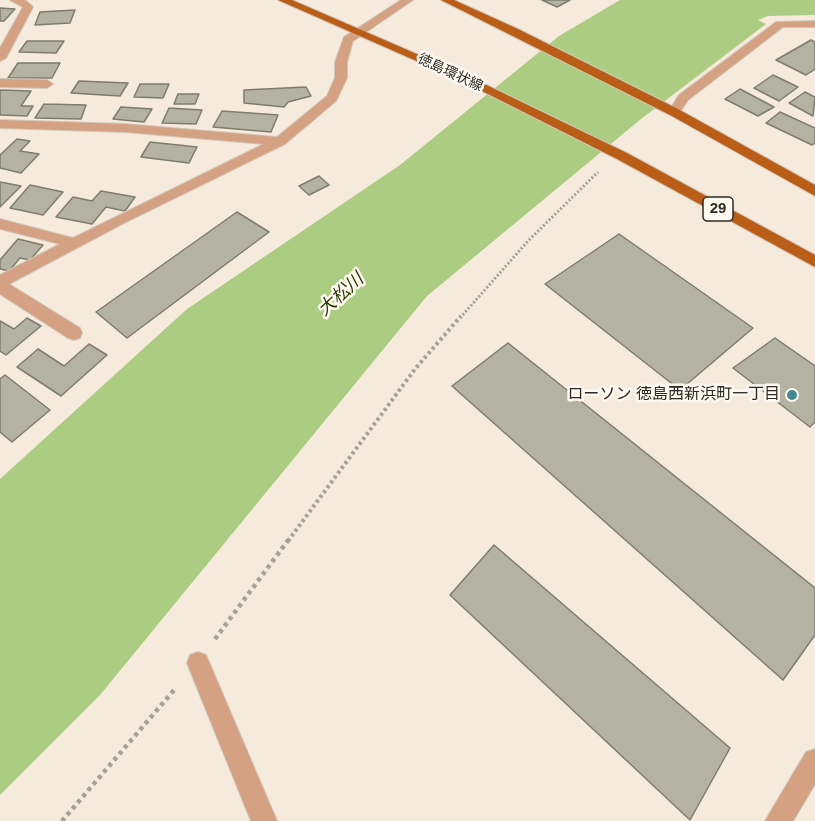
<!DOCTYPE html>
<html>
<head>
<meta charset="utf-8">
<style>
	body { margin:0 }
	canvas { display:block; background:#f5eadc }
</style>
</head>
<body>
<canvas width="815" height="821"></canvas>
<script>
const g = document.querySelector('canvas').getContext('2d');
g.lineJoin = 'round';
function fill(path, color) { g.fillStyle = color; g.fill(path, 'evenodd'); }
const shape = rows => new Path2D(rows.map(r => 'M' + r).join(''));
function stroke(path, color, width, dash) { g.strokeStyle = color; g.lineWidth = width; g.lineCap = dash ? 'butt' : 'round'; g.setLineDash(dash || []); g.stroke(path); }
function write(font, color, halo, rows, align = 'center') {
  g.font = font + ' Arial,"Noto Sans JP",sans-serif'; g.lineWidth = 5; g.setLineDash([]); g.textBaseline = 'middle'; g.strokeStyle = halo; g.fillStyle = color; for (const [text, x, y, turn = 0] of rows) {
    g.save(); g.translate(x, y); g.rotate((+turn || 0) * Math.PI / 180); g.textAlign = isNaN(turn) ? turn : align; if (halo) g.strokeText(text, 0, 0); g.fillText(text, 0, 0); g.restore();
  }
}
const water = shape([
	[620,0,815,0,815,15,768,16,758,20,766,24,641,119,427,296,100,695,0,795,0,479,187,309,400,165,559,36]
]);
const building = shape([
	[542,0,570,0,557,7,542,0],
	[0,8,15,9,4,21,0,21,0,8],
	[75,10,70,23,35,25,40,12,75,10],
	[811,40,815,42,815,69,806,75,776,60,811,40],
	[27,41,64,41,56,53,19,52,27,41],
	[18,63,60,63,52,78,8,78,18,63],
	[773,75,798,87,779,101,754,88,773,75],
	[79,81,128,83,120,96,71,93,79,81],
	[140,84,169,84,163,98,134,97,140,84],
	[306,87,311,96,288,102,284,107,244,103,244,90,306,87],
	[740,89,774,107,758,116,725,99,740,89],
	[0,90,31,91,21,106,33,106,27,116,0,115,0,90],
	[805,92,815,97,813,116,789,103,805,92],
	[178,94,199,94,195,104,174,104,178,94],
	[44,104,86,105,81,119,35,118,44,104],
	[121,107,152,109,144,122,113,119,121,107],
	[169,108,202,110,196,124,162,123,169,108],
	[222,111,278,115,271,132,213,127,222,111],
	[780,112,815,128,815,143,812,145,766,123,780,112],
	[17,139,30,141,20,151,39,154,21,173,0,168,0,155,17,139],
	[150,142,197,147,189,163,141,157,150,142],
	[319,176,329,185,309,195,299,186,319,176],
	[0,182,21,186,0,207,0,182],
	[30,185,63,192,43,215,10,208,30,185],
	[101,191,135,197,125,211,106,207,92,224,56,217,73,197,92,201,101,191],
	[237,212,269,232,127,338,96,312,237,212],
	[619,234,753,328,680,390,545,284,619,234],
	[18,239,43,245,30,260,20,258,9,271,0,269,0,260,18,239],
	[27,318,41,326,6,355,0,351,0,321,14,329,27,318],
	[775,338,815,366,815,422,810,427,733,368,775,338],
	[508,343,815,588,815,635,783,680,452,386,508,343],
	[89,344,107,355,61,396,17,367,38,349,64,366,89,344],
	[5,375,50,410,12,442,0,432,0,379,5,375],
	[494,545,730,748,690,820,450,595,494,545]
]);
const pathFar2 = shape([
	[460,318,529,240,598,172]
]);
const pathFar1 = shape([
	[288,541,415,369,461,316]
]);
const path = shape([
	[215,639,289,539],
	[62,821,175,689]
]);
const street = shape([
	[10,0,25,0,33,7,6,58,0,61,0,48,23,7,10,0],
	[401,0,413,0,353,41,347,62,347,78,336,101,285,144,124,223,9,284,80,328,82,333,80,338,74,340,68,338,0,294,0,275,60,244,0,229,0,219,73,238,264,144,125,132,0,128,0,120,125,124,277,137,327,96,335,78,335,62,344,37,401,0],
	[815,21,815,27,783,27,688,100,678,115,670,115,668,112,679,95,776,22,815,21],
	[0,79,47,80,53,84,47,88,0,87,0,79],
	[198,652,206,655,277,821,251,821,187,663,190,655,198,652],
	[815,749,815,784,793,821,765,821,806,752,815,749]
]);
const primary = shape([
	[278,0,292,0,470,77,627,153,815,255,815,267,617,159,462,81,278,0],
	[441,0,454,0,518,29,678,109,815,185,815,196,670,115,441,0]
]);
const markers = [
	[792,395,6,"#428990"]
];
const farStreetnames = [
	["徳島環状線",450,73,25]
];
const shields = [
	[718,209,30]
];
const shieldNames = [
	["29",718,209]
];
const poiNames = [
	["ローソン 徳島西新浜町一丁目",780,395]
];
const waterNames = [
	["大松川",341,295,-42]
];
fill(water, '#accd81');
fill(building, '#b4b3a3');
stroke(building, '#7e7c6d', 1.5);
stroke(street, '#d1c7bb', 2);
stroke(primary, '#d1c7bb', 2);
stroke(pathFar2, '#a8a095', 3, [2, 2]);
stroke(pathFar1, '#a8a095', 4, [3, 3]);
stroke(path, '#a8a095', 4.5, [4, 4]);
fill(street, '#d5a183');
fill(primary, '#ba5d16');
for (const [x, y, r, color] of markers) { const dot = new Path2D(); dot.arc(x, y, r, 0, 2 * Math.PI); g.fillStyle = color; g.fill(dot); stroke(dot, '#fff8f0', 2); }
write('14px', '#2d2a24', '#fff8f0', farStreetnames);
for (const [x, y, w] of shields) { const box = new Path2D(); box.roundRect(x - w / 2, y - 12, w, 24, 4.5); g.fillStyle = '#fff8f0'; g.fill(box); stroke(box, '#2d2a24', 1.5); }
write('bold 15px', '#2d2a24', null, shieldNames);
write('16px', '#2d2a24', '#fff8f0', poiNames, 'right');
write('italic 18px', '#273b01', '#fff8f0', waterNames);
</script>
</body>
</html>
